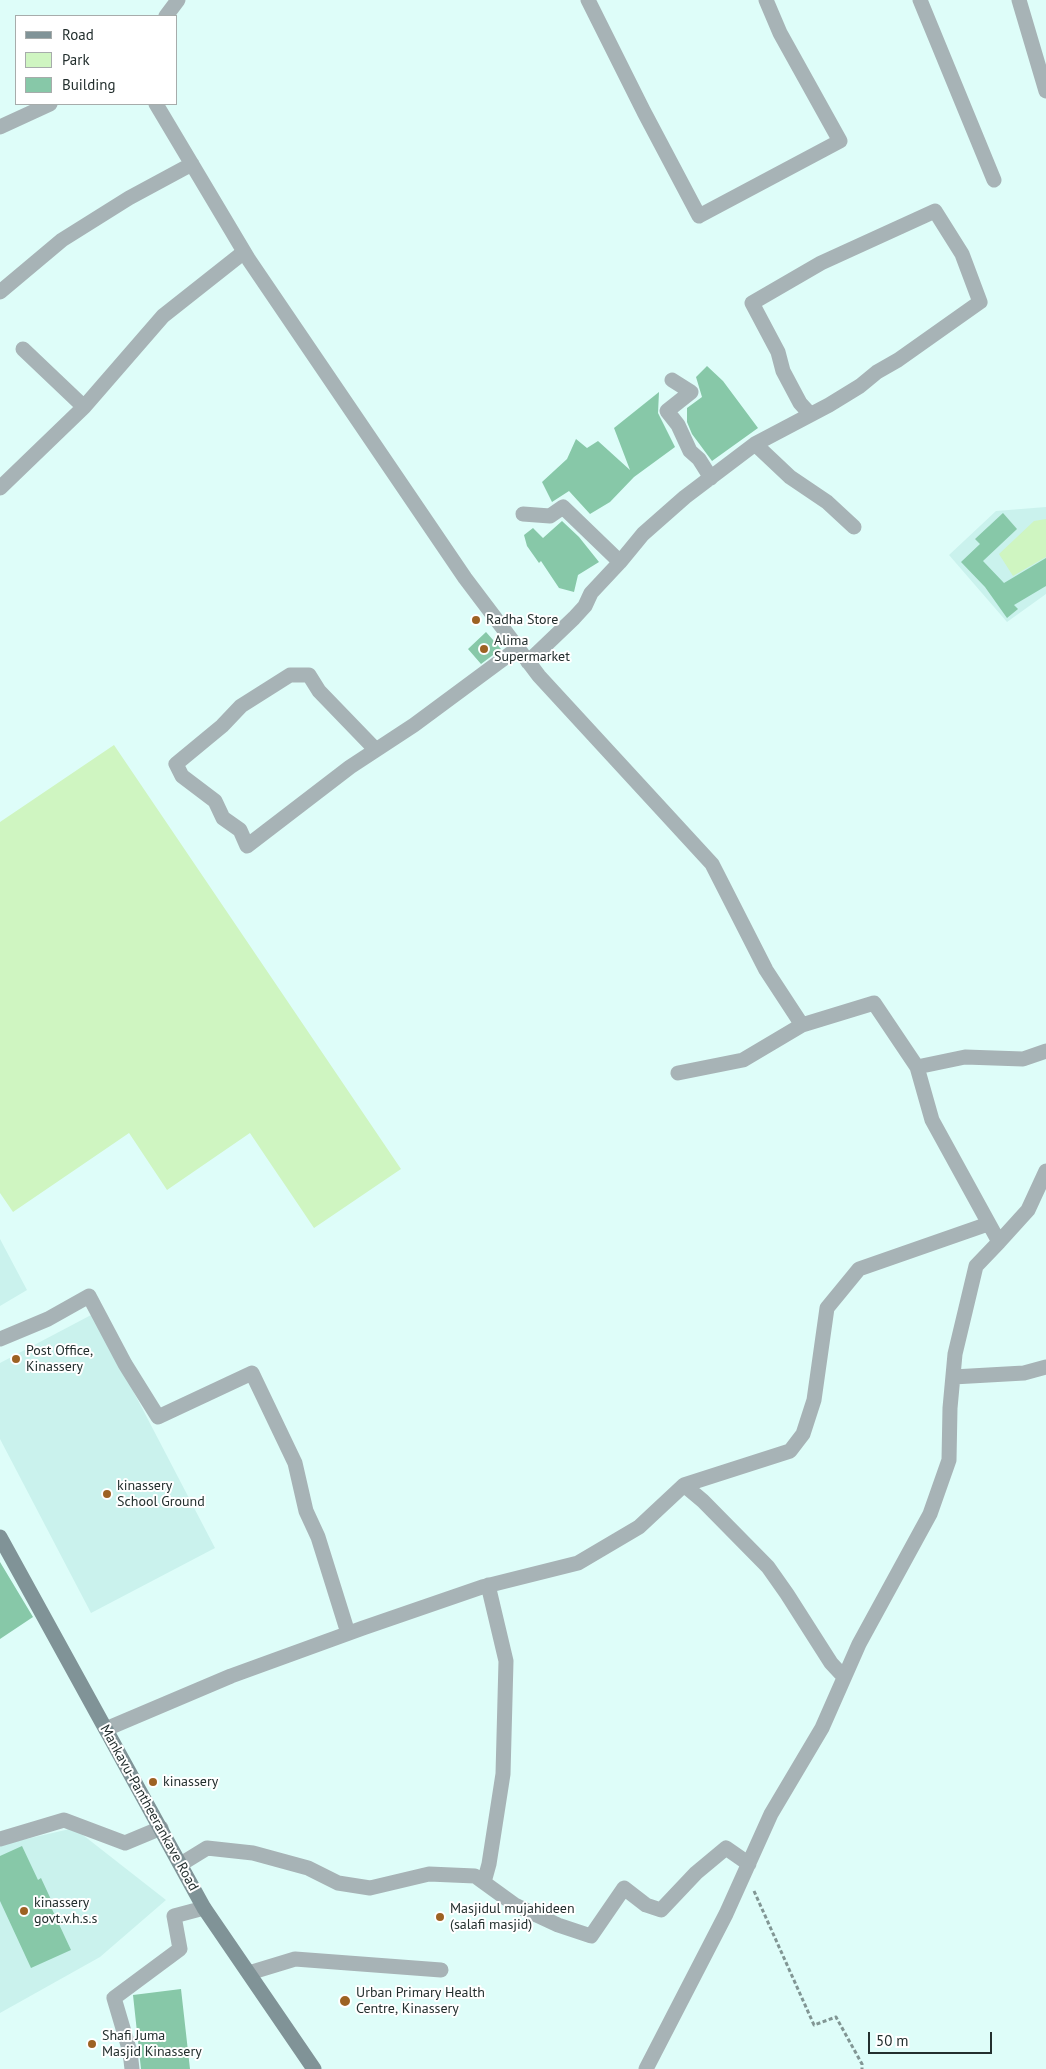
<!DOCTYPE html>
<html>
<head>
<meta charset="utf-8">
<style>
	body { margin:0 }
	#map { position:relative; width:1046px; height:2069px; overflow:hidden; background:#defdf9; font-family:"PT Sans",sans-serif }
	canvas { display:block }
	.legend { position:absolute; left:15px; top:15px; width:162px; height:90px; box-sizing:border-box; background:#fff; border:1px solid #a7acab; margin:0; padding:6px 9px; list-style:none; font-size:15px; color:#232f2e }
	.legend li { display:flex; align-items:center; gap:10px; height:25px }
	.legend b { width:25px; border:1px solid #a7acab }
	.scale { position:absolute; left:868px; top:2032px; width:124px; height:22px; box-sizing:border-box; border:2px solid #232f2e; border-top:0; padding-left:6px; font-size:15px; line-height:18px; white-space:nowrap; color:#232f2e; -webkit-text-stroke:4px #fff; paint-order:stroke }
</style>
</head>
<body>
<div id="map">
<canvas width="1046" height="2069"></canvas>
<ul class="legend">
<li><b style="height:6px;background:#809397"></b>Road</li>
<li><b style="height:14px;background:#cff5c1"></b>Park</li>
<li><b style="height:14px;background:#87c8a8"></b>Building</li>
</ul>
<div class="scale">50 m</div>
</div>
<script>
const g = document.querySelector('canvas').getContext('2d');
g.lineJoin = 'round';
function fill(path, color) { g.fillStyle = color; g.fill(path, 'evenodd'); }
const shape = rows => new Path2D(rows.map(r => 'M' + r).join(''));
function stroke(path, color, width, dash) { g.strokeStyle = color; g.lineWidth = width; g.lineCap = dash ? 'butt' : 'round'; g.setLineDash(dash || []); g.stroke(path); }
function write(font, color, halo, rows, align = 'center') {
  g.font = font + ' "PT Sans",sans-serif'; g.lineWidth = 4; g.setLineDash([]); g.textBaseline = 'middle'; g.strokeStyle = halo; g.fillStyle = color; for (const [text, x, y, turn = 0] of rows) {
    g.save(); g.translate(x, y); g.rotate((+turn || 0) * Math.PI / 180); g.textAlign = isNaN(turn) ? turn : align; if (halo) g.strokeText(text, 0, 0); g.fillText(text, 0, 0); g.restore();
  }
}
const built = shape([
	[1046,507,1046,594,1007,622,949,555,996,511],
	[0,1239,27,1290,0,1306],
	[93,1314,215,1548,91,1613,0,1439,0,1363],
	[74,1828,166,1900,100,1957,0,2013,0,1845]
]);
const green = shape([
	[1046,519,1046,557,1013,576,999,554,1034,521],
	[114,745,401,1169,314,1228,250,1133,167,1190,129,1133,13,1212,0,1193,0,822]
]);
const building = shape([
	[707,366,723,381,758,428,712,461,692,434,687,422,687,408,702,397,696,377],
	[659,392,658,413,675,447,634,477,610,502,590,514,569,491,552,502,542,482,567,459,576,439,587,448,598,441,630,470,614,428],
	[1003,513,1017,529,983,561,1004,583,1046,558,1046,586,1014,605,1018,609,1007,618,985,587,961,562,980,544,975,539],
	[562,521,579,537,599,562,578,575,574,592,559,588,541,561,539,563,527,546,524,535,533,528,543,538],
	[486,632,501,649,481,664,468,649],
	[0,1562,33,1617,0,1639],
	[22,1846,38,1880,41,1878,54,1906,51,1907,71,1950,31,1968,0,1901,0,1856],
	[181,1989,190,2069,141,2069,133,1995]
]);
const path = shape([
	[754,1891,814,2025,836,2017,862,2064,862,2069]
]);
const minor = shape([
	[588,0,644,112,699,216,840,141,780,33,766,0],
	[920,0,994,180],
	[1019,0,1046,91],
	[166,16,178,0],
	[156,104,249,260,465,578,539,676,712,864,766,970,802,1025,874,1003,917,1067,932,1120,999,1242,976,1266,955,1354,950,1408,949,1460,930,1514,859,1644,822,1728,771,1814,726,1914,646,2069],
	[0,127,50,104],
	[0,292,62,240,129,198,192,164],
	[23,349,84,407],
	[672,380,691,392,667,411,678,425,690,451,699,459,711,478],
	[755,444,790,477,827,502,854,527],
	[0,488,84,407,163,316,244,252],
	[523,514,550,516,563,507,620,562],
	[528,662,574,618,585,606,591,593,620,562,643,534,685,497,755,444,829,405,860,386,877,372,898,360,980,302,962,254,935,211,821,263,752,303,778,352,783,371,800,403,810,414],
	[375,749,319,691,309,675,290,675,241,706,222,726,176,764,182,776,215,801,223,818,240,830,247,846,350,767,414,725,518,648],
	[917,1067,965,1057,1023,1059,1046,1051],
	[678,1073,743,1060,802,1025],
	[999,1242,1028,1210,1046,1171],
	[0,1339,48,1319,89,1296,125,1364,158,1417,252,1373,295,1463,306,1511,318,1537,348,1633],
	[953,1377,1024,1373,1046,1367],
	[684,1485,790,1451,803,1434,814,1400,827,1308,859,1269,988,1224],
	[106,1729,231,1676,363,1628,482,1587,578,1563,639,1527,684,1485,703,1501,768,1567,787,1594,831,1663,844,1677],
	[0,1839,64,1820,125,1843,161,1828],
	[181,1864,207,1848,253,1853,308,1868,338,1883,370,1888,429,1874,475,1876,515,1905,558,1925,591,1936,624,1888,646,1905,661,1910,696,1873,726,1848,749,1864],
	[484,1882,489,1864,503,1774,506,1661,488,1585],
	[249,1973,295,1959,441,1970],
	[132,2069,130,2052,114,1998,180,1949,174,1916,204,1908]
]);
const secondary = shape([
	[0,1537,204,1908,314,2069]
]);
const markers = [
	[476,620,5,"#9d6223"],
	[484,649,5,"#9d6223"],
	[16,1359,5,"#9d6223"],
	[107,1494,5,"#9d6223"],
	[153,1782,5,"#9d6223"],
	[24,1911,5,"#9d6223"],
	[440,1917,5,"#9d6223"],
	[345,2001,6,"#9d6223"],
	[92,2044,5,"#9d6223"]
];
const poiNames = [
	["Radha Store",486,620],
	["Alima",494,641],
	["Supermarket",494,657],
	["Post Office,",26,1351],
	["Kinassery",26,1367],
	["kinassery",117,1486],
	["School Ground",117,1502],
	["kinassery",163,1782],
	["kinassery",34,1903],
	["govt.v.h.s.s",34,1919],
	["Masjidul mujahideen",450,1909],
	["(salafi masjid)",450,1925],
	["Urban Primary Health",356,1993],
	["Centre, Kinassery",356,2009],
	["Shafi Juma",102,2036],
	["Masjid Kinassery",102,2052]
];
const streetNames = [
	["Mankavu-Pantheerankave Road",149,1808,61]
];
fill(built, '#caf2ed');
fill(green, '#cff5c1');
fill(building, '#87c8a8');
stroke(path, '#819694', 3, [4, 2.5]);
stroke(minor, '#a7b3b6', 15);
stroke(secondary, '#809397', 15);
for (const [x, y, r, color] of markers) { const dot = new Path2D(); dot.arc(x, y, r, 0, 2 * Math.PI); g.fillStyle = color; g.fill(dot); stroke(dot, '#fff', 2); }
write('14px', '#232f2e', '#fff', poiNames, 'left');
write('14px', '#232f2e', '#fff', streetNames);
</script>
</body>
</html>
